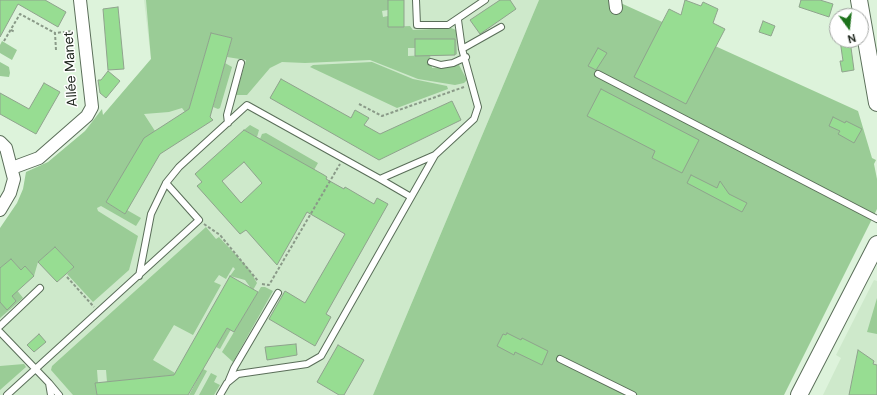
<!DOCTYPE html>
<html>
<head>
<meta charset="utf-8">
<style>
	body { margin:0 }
	#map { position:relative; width:877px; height:395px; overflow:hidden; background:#ddf3db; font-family:"DM Sans",sans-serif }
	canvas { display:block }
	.north { position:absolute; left:829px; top:8px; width:40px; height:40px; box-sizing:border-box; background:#fff; border:1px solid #a4a7a4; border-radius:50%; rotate:165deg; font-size:11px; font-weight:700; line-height:16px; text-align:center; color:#1c241b }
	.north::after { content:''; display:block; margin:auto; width:14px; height:18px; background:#1d721c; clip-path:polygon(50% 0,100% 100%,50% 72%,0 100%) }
</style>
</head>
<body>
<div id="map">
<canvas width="877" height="395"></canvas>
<div class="north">N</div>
</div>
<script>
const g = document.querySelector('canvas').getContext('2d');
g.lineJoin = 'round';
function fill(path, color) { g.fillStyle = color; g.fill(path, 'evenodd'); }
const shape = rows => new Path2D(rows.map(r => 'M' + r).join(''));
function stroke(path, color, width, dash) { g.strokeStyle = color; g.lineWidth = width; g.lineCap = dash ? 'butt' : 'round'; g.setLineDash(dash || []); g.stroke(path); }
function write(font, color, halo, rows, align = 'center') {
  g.font = font + ' "DM Sans",sans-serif'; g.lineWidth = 3; g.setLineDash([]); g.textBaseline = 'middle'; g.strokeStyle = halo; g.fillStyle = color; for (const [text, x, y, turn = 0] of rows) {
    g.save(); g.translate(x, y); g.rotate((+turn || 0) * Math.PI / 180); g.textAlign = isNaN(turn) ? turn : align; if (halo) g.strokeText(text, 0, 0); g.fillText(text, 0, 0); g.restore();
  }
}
const built = shape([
	[144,0,539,0,373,395,0,395,0,237,151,59],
	[874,280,877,281,877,395,823,395,841,358,836,355]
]);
const green = shape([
	[146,0,388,0,388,10,382,11,383,17,388,16,388,27,410,26,413,30,451,28,456,30,457,54,455,55,454,39,415,39,415,48,408,48,408,56,430,55,432,68,459,65,467,80,464,83,455,85,418,79,370,60,305,63,282,62,270,68,247,95,236,95,246,60,227,57,232,38,211,33,189,109,185,112,182,108,169,112,144,114,155,131,144,139,106,202,125,214,127,210,141,218,136,226,101,206,97,208,98,211,138,236,129,270,93,302,67,274,74,267,55,247,38,262,34,276,25,266,21,270,11,259,0,268,0,228,17,203,23,189,26,172,48,162,85,131,102,109,103,115,151,59],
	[539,0,614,0,858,111,872,158,876,160,874,164,877,179,877,209,784,395,373,395],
	[2,41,17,50,12,60,0,53,0,45],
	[0,62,9,67,10,73,9,77,0,76],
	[372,62,413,79,447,86,448,89,397,108,310,67,313,65],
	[225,63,232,67,220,108,218,109,213,107],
	[250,125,259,130,257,137,244,130],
	[266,133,318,163,314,170,260,139,262,134],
	[206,227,216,239,219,237,249,269,257,283,220,349,216,347,250,287,245,280,230,276,235,269,233,267,226,279,219,275,214,282,221,285,193,335,174,325,153,360,175,373,174,375,107,382,106,370,97,370,98,383,95,383,97,395,73,395,51,370,52,366],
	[261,287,265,287,273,291,233,362,222,352],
	[16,289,23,298,0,318,0,302,7,309,16,301,10,294],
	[877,298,877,334,867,332],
	[24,364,26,367,0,390,0,366],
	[203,369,207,371,194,395,189,395],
	[211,373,217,376,214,382,220,385,214,395,199,395]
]);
const building = shape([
	[0,0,45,0,66,12,58,27,18,4,0,37,0,0],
	[388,0,404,0,404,27,388,27,388,0],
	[500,0,510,0,516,9,480,34,470,20,500,0],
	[685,0,701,6,703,2,718,9,713,23,725,29,686,104,634,77,669,9,681,15,685,0],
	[801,0,820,0,833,4,829,17,799,7,801,0],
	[118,7,124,69,108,70,103,9,118,7],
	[763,21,775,26,771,36,759,32,763,21],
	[211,33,232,38,210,117,213,120,160,154,125,214,106,202,144,138,189,109,211,33],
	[415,39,455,39,455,55,415,56,415,39],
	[840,40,850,40,854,70,842,72,840,61,843,61,840,40],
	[598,48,607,53,596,70,588,66,598,48],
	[108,71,120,81,106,98,100,93,98,80,101,80,108,71],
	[281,79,351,118,355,110,369,118,364,125,380,134,452,101,461,120,379,160,270,98,281,79],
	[44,83,60,92,36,134,0,114,0,93,29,109,44,83],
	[601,89,699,140,682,173,652,158,655,151,587,116,601,89],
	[833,117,845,123,846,121,862,129,854,143,838,134,840,131,829,126,833,117],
	[244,130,324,175,327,177,326,179,344,189,345,187,374,204,377,198,388,204,326,314,331,317,315,346,269,319,285,291,305,303,345,234,307,212,277,265,246,230,240,234,197,186,202,182,195,174,244,130],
	[244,162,262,183,241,203,222,181,244,162],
	[691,175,717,188,720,181,729,194,747,203,742,212,687,183,691,175],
	[55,247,74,267,57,282,38,262,55,247],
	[11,259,21,270,25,266,34,276,12,296,16,301,7,310,0,302,0,268,11,259],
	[230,276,258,292,234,332,227,328,188,395,97,395,95,383,174,375,230,276],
	[507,333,521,340,522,338,548,351,542,365,515,352,514,355,497,346,503,334,506,335,507,333],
	[39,334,46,342,34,352,27,345,39,334],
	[296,344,297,355,267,360,265,347,296,344],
	[338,345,364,360,344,395,339,395,317,382,338,345],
	[858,350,874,361,873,364,877,365,877,395,849,395,858,350]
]);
const path = shape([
	[11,30,15,32],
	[4,41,20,14,55,33],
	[56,50,55,33,73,31],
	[359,104,382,116,464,87],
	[204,224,220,235,258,281],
	[67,277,94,307],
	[262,284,269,285,340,164]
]);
const service = shape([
	[416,0,417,25,448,25,485,0],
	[462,49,501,27],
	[431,62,441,65,453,63,466,57],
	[598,74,877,219],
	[228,123,227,115,241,63],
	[380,179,411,197],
	[139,276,151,214,166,183,179,167,247,105,380,179,435,155],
	[0,326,40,288],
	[0,332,49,383],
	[560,359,633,395],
	[229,380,234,368,278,293],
	[7,395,199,220,166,183],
	[51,395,49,383,59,395],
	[220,395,227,383,238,374,307,364,321,356,435,155,474,119,478,107,462,49,458,20]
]);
const minor = shape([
	[615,0,616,8],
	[0,142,6,148,14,179,10,193,0,210],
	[12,168,39,158,87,116,92,107,80,0]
]);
const tertiary = shape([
	[859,0,877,103],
	[799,395,877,244]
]);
const streetNames = [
	["Allée Manet",71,69,-93]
];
fill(built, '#cee9cb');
fill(green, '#9acc96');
fill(building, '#97dd92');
stroke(building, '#8fa38d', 1);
stroke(service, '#5a6e59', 8);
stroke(minor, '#5a6e59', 14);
stroke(tertiary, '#5a6e59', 18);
stroke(path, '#8a9a88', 2, [3, 2]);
stroke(service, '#fff', 6);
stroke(minor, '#fff', 12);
stroke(tertiary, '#fff', 16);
write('14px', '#1c241b', '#fff', streetNames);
</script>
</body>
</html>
